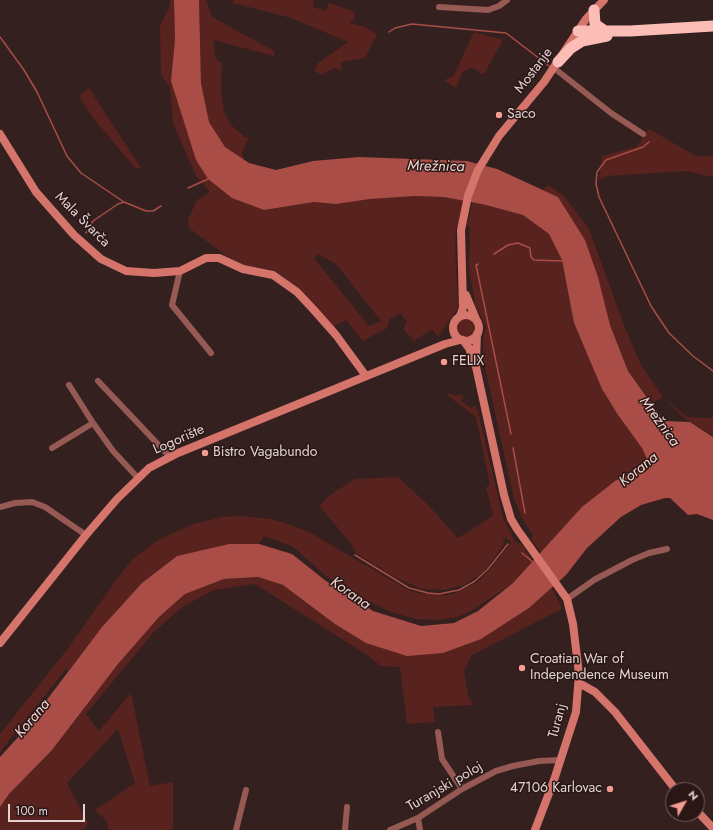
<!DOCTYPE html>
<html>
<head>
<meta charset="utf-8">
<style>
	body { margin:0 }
	#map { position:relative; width:713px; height:830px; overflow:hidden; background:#34211f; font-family:Jost,sans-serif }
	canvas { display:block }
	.north { position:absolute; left:665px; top:782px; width:40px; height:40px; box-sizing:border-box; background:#2a1715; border:1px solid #736261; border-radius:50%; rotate:51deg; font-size:11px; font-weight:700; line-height:16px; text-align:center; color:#e1d3d2 }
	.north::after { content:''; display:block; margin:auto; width:14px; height:18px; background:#f59c92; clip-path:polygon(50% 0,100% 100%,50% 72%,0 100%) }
	.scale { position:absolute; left:8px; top:804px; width:77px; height:18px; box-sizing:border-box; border:2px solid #e1d3d2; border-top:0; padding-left:5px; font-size:12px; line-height:14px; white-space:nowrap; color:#e1d3d2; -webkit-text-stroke:3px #2a1715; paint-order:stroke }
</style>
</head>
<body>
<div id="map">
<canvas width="713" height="830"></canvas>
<div class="north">N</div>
<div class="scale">100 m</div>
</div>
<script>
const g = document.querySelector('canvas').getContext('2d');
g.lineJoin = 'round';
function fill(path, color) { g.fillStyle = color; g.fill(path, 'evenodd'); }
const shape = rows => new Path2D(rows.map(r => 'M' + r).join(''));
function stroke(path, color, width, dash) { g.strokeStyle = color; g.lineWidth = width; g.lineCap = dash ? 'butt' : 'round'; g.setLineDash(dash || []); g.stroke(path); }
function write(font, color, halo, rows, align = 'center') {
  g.font = font + ' Jost,sans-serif'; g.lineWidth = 3; g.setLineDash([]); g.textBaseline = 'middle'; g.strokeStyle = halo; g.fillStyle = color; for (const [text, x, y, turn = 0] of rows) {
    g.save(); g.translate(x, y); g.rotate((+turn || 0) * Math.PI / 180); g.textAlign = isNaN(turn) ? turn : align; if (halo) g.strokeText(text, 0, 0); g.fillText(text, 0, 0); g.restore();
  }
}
const green = shape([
	[170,0,174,0,175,39,171,81,196,160,264,210,314,202,336,204,370,199,416,196,444,197,463,200,458,227,456,227,455,248,458,308,438,337,432,329,414,341,403,329,407,322,400,313,390,319,387,328,363,341,346,320,333,327,299,290,281,275,273,270,243,265,225,255,189,228,188,220,197,200,210,192,195,174,186,153,173,123,170,87,161,75,160,26,170,5],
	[318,254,336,264,381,321,369,326,314,258],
	[199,0,206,0,212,17,274,51,274,56,213,40,216,59,222,63,221,92,224,112,231,125,245,137,249,137,242,153,244,160,225,147,209,122,201,83],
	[233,0,314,0,313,7,326,11,329,3,355,12,354,19,349,23,365,27,377,34,365,58,341,62,342,70,334,68,322,75,314,71,318,63,348,42,291,18,233,3],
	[474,32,503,40,484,74,479,73,476,69,471,68,466,70,462,73,456,88,444,80,453,77],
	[89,88,141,168,136,169,93,118,79,96],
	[649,129,696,156,713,156,713,177,686,171,608,176,599,180,602,156,636,147],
	[548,185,564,196,589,229,625,328,641,365,663,397,687,417,713,418,713,436,684,418,663,397,653,403,628,371,610,325,598,277,558,197,543,190],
	[472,203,486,205,523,215,549,234,562,260,574,323,602,389,618,415,642,448,647,459,644,467,623,477,541,553,531,539,533,536,522,518,514,499,483,358,483,338,486,327,475,304,469,267,470,227,467,226],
	'456 328a10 10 0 1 1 20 0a10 10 0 1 1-20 0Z',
	[450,393,454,396,460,394,464,397,461,401,471,408,475,406,478,411,503,518,515,541,525,547,525,550,533,561,513,583,471,611,457,617,439,620,416,619,391,612,361,597,326,576,292,546,264,536,259,544,229,544,177,556,142,583,102,627,68,671,66,669,0,752,0,734,69,647,119,576,132,560,158,540,193,524,223,517,241,516,271,519,288,524,309,532,408,590,417,593,445,595,454,594,478,582,492,567,511,543,506,537,503,541,504,544,489,565,482,573,464,585,444,590,422,589,394,577,356,553,351,543,319,506,330,495,355,479,398,477,428,505,458,538,493,516,486,487,490,486,476,417,447,395],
	[258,577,283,585,335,623,366,643,529,608,552,588,562,609,472,655,464,671,468,696,474,705,433,707,435,722,407,724,400,667,381,666,367,655,255,584,214,590,182,607,153,633,86,714,99,731,131,693,150,786,173,782,173,830,108,830,107,821,95,810,135,783,118,729,67,783,88,823,84,830,0,830,0,807,9,794,52,750,118,664,159,617,185,594,224,579]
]);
const water = shape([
	[174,0,199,0,201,83,209,122,225,147,249,163,276,170,313,161,359,157,467,161,497,169,558,197,585,240,598,277,610,325,628,371,664,421,690,422,713,437,713,520,697,514,688,515,670,498,665,498,641,505,621,517,587,548,566,575,529,608,481,639,443,653,407,656,366,643,335,624,283,585,258,577,224,579,185,594,159,617,118,664,52,750,9,794,0,807,0,757,21,734,102,627,142,583,177,556,229,544,259,544,292,554,326,581,373,611,421,626,454,623,478,611,513,583,582,507,615,481,644,467,647,459,642,448,618,415,602,389,574,323,562,260,549,234,523,215,486,205,444,197,416,196,370,199,336,204,314,202,264,210,232,198,208,179,196,160,171,81,175,39]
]);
const stream = shape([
	[389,32,395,28,412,24,506,33,549,66],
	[0,37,24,70,37,92,67,156,81,173,124,202],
	[649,142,643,147,606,160,597,172,596,184,599,197,651,306,669,333,693,356,713,371],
	[188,188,208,179],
	[86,233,93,221,118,204,124,202,146,211,153,211,161,206],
	[494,254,508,245,518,243,530,248,531,257,534,260,563,261],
	[478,264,476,265,511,434],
	[513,448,525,513],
	[522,553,533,562],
	[355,555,409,588,428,593,439,594,459,590,475,581,488,569,508,544]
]);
const street = shape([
	[439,7,488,10,499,6,507,0],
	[554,68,611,113,643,134],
	[180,271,172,305,211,353],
	[98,381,170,457],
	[69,385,93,423,113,451,138,478],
	[52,448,93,423],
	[0,507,15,503,32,502,45,507,86,535],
	[567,599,594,580,632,560,649,553,667,549],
	[438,732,442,759,462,789],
	[418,818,420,830],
	[236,830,246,790],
	[345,830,347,807],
	[390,830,418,818,462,789,496,771,513,766,539,761,560,760]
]);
const secondary = shape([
	[0,134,36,192,74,235,101,259,126,271,154,273,180,271,206,258,219,258,243,269,273,275,297,292,313,309,336,335,366,376],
	[466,295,476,319],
	'453 328a13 13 0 1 1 26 0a13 13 0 1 1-26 0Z',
	[460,316,463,308,461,230,468,196,478,170,499,136,544,82,586,19,604,0],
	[463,340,469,348,476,367,504,495,511,519,517,529,567,599,573,624,579,674,576,712,554,780,535,830],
	[476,361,477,334],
	[0,643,86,535,117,499,149,468,178,453,445,344,460,340],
	[579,683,595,692,615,712,676,790],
	[697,811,713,828]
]);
const highway = shape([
	[594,10,595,24,605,31],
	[578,31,630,31,713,26],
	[558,62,571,48,582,41,607,36]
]);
const markers = [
	[499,115,4,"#f59c92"],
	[444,362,4,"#f59c92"],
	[205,453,4,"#f59c92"],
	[522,668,4,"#f59c92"],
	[610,789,4,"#f59c92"]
];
const streetNames = [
	["Mostanje",534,71,-53],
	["Mala Švarča",82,220,45],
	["Logorište",179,440,-24],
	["Turanj",558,721,-75],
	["Turanjski poloj",445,787,-30]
];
const poiNames = [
	["Saco",507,115],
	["FELIX",452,362],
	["Bistro Vagabundo",213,453],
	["Croatian War of",530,660],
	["Independence Museum",530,676],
	["47106 Karlovac",602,789,"right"]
];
const waterNames = [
	["Mrežnica",436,167,1],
	["Mrežnica",659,422,54],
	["Korana",639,470,-39],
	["Korana",350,594,35],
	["Korana",33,719,-50]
];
fill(green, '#58221e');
fill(water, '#a94d46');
stroke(stream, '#a94d46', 1.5);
stroke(street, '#965953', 6);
stroke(secondary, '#d5746a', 8);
stroke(highway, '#fbbdb5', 11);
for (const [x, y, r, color] of markers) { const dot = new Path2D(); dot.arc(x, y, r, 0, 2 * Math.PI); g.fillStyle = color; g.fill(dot); stroke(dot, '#2a1715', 1.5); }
write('14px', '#e1d3d2', '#2a1715', streetNames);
write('14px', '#e1d3d2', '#2a1715', poiNames, 'left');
write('italic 15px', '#efd4d1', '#2a1715', waterNames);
</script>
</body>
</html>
